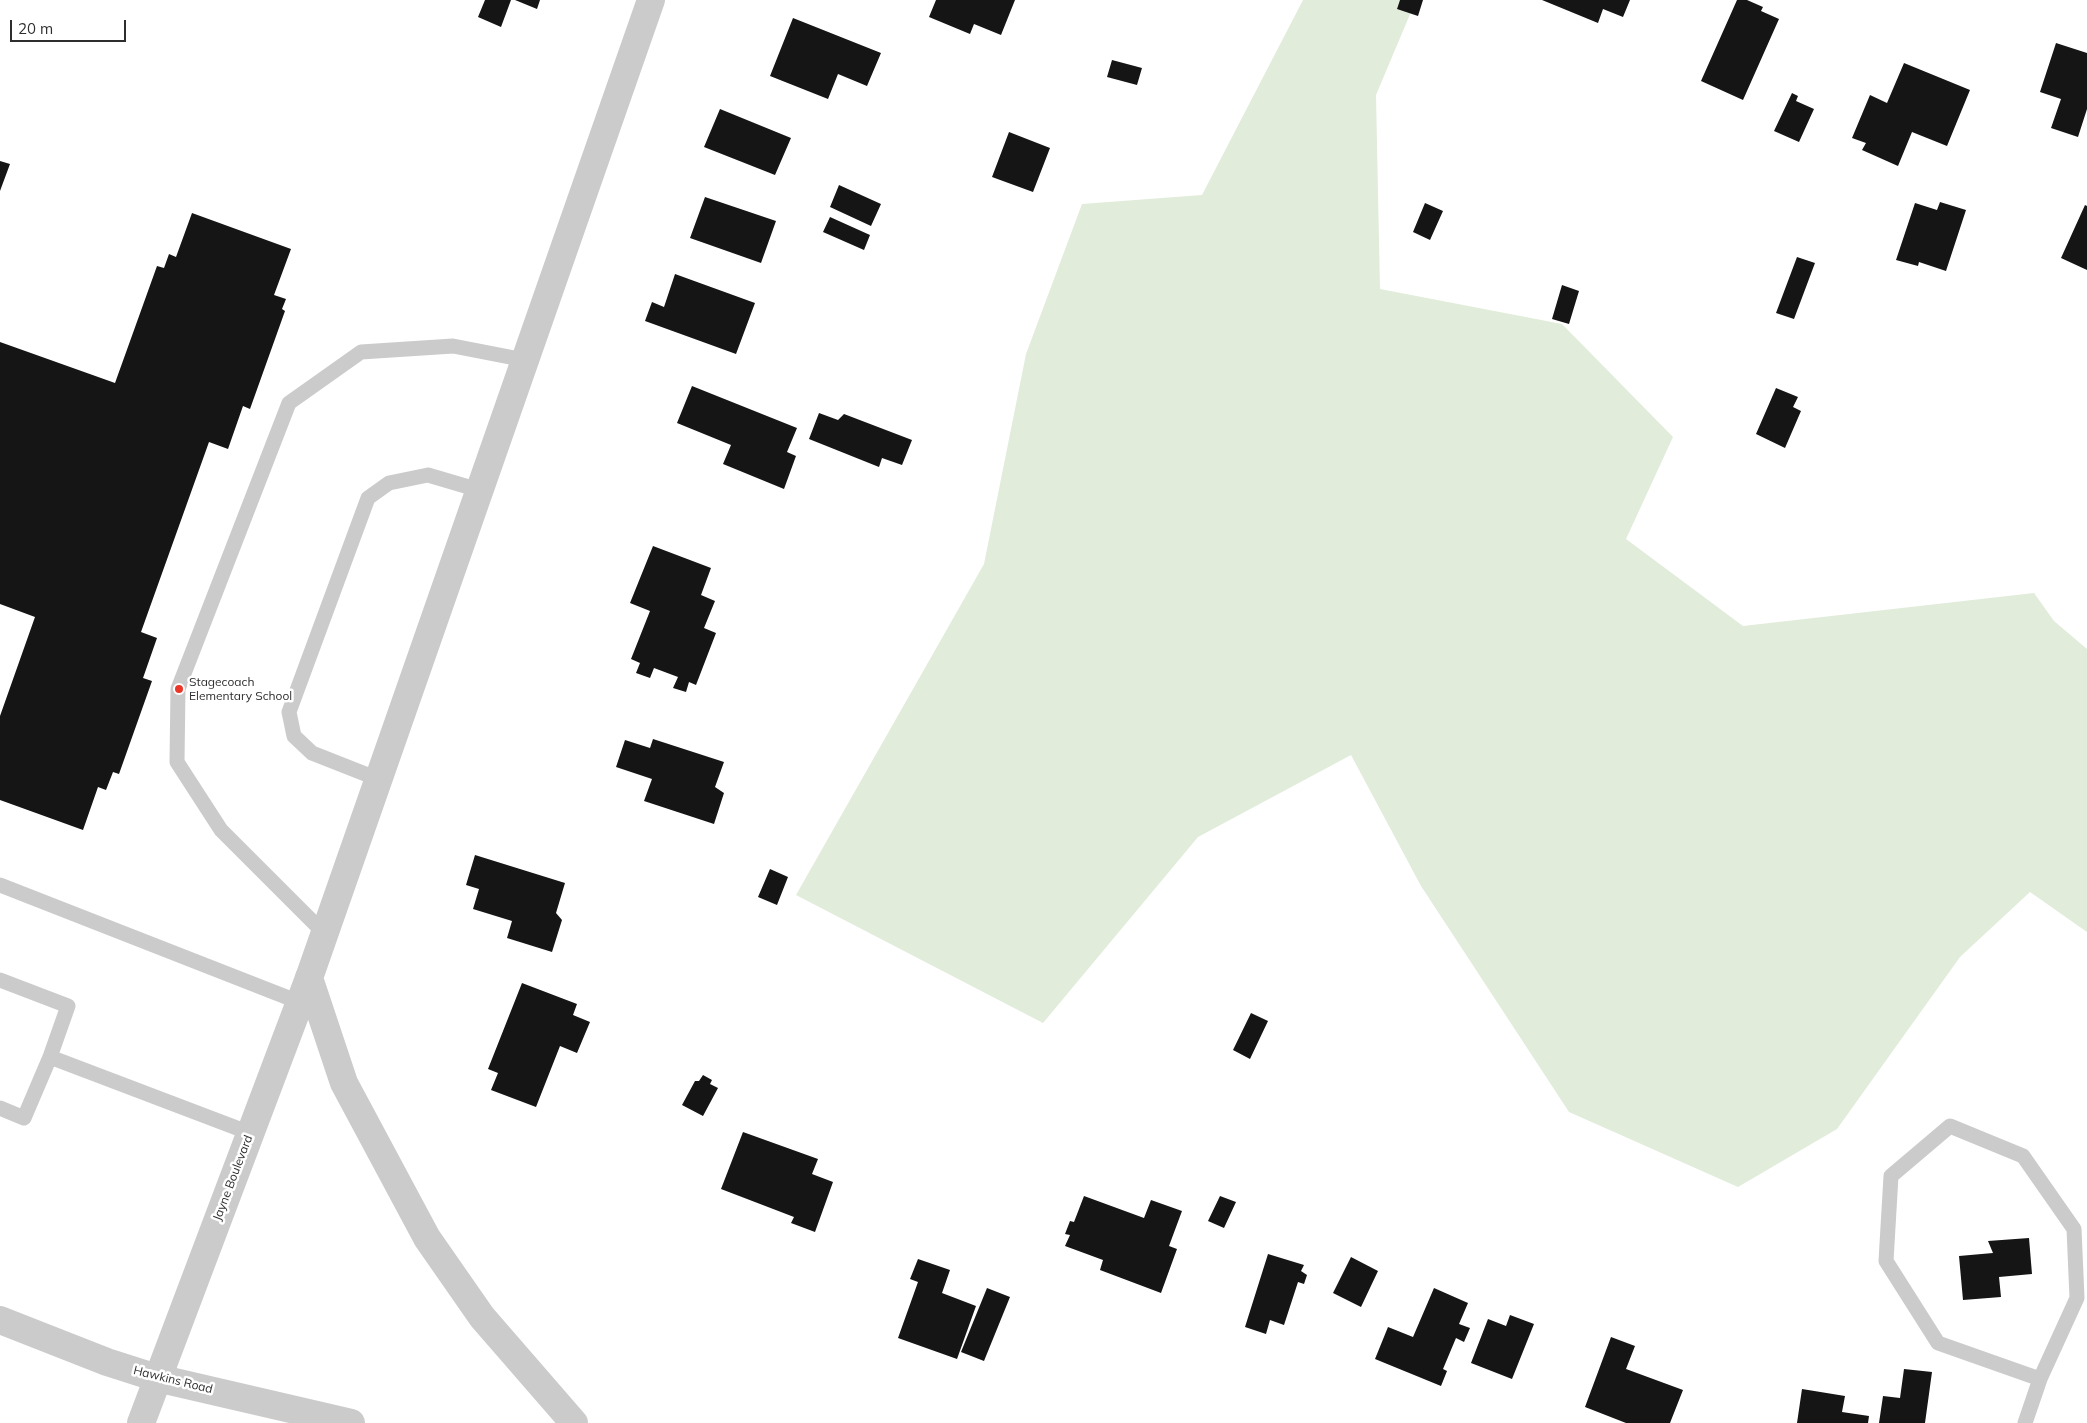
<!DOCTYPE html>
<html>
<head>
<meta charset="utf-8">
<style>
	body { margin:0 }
	#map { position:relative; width:2087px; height:1423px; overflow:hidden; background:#fff; font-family:Mulish,sans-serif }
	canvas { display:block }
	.scale { position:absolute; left:10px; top:20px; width:116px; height:22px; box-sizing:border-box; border:2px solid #2e2e2e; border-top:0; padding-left:6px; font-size:15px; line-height:18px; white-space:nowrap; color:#2e2e2e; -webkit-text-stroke:4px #fff; paint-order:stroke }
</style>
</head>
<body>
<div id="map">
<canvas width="2087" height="1423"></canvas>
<div class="scale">20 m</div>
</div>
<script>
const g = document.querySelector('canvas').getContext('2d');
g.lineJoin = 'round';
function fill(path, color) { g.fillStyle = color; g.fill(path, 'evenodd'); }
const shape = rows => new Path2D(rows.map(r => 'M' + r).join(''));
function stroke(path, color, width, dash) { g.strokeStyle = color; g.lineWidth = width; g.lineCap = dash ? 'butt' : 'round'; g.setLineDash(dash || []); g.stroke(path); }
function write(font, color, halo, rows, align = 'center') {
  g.font = font + ' Mulish,sans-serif'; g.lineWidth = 5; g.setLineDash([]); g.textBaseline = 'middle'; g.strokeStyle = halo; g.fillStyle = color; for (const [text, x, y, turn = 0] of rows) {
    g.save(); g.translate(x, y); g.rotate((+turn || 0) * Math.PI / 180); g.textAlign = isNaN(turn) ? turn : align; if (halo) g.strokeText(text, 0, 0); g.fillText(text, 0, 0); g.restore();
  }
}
const green = shape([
	[1303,0,1416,0,1376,95,1380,289,1562,324,1673,437,1626,539,1743,626,2034,593,2054,621,2087,649,2087,932,2030,892,1960,957,1837,1129,1738,1187,1569,1112,1421,886,1351,755,1198,837,1043,1023,796,895,984,564,1026,354,1082,204,1202,195]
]);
const building = shape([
	[485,0,511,0,501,27,478,17],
	[515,0,540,0,537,9],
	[936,0,1015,0,1001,35,974,24,970,34,929,17],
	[1400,0,1423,0,1418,16,1397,9],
	[1542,0,1630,0,1623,17,1603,9,1598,23],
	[1737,0,1747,0,1763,7,1761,11,1779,19,1743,100,1701,81],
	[793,18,881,53,867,86,838,74,828,99,770,76],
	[2056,43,2087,53,2087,109,2078,137,2051,128,2061,99,2040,92],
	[1112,60,1142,68,1137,85,1107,77],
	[1904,63,1970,90,1947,146,1912,132,1898,166,1862,150,1866,143,1852,138,1870,95,1887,103],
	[1792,93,1798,96,1796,101,1814,109,1799,142,1774,131],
	[720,109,791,138,775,175,704,147],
	[1009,132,1050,148,1033,192,992,177],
	[0,161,10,164,0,191],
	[839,185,881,204,871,226,830,207],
	[705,197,776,221,761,263,690,238],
	[1940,202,1966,210,1946,271,1919,262,1918,266,1896,260,1915,203,1937,210],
	[1425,203,1443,211,1430,240,1413,232],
	[2085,205,2087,206,2087,270,2061,258],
	[192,213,291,249,274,295,286,299,282,309,285,311,250,409,243,406,228,449,209,442,141,632,157,638,143,678,152,681,119,774,113,772,106,790,98,787,83,830,0,800,0,716,35,617,0,604,0,342,115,383,157,266,164,268,169,254,176,257],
	[830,217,870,235,864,250,823,232],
	[1797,257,1815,263,1794,319,1776,313],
	[675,274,755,303,736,354,645,321,652,302,664,307],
	[1562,285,1579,291,1569,324,1552,319],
	[692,386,797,428,787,452,796,456,784,489,723,464,731,445,677,423],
	[1776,388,1798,397,1793,407,1801,411,1785,448,1756,434],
	[819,413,838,420,844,414,912,440,902,465,882,458,879,467,809,439],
	[653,546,711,568,701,595,715,601,704,628,716,633,696,685,689,682,686,692,673,688,678,677,654,668,650,678,636,673,640,663,631,659,650,611,630,603],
	[653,739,724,762,715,787,724,793,714,824,644,801,652,779,616,767,625,740,650,748],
	[475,855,565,883,556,913,562,920,552,952,507,938,512,921,473,909,479,889,466,885],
	[770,869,788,877,777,905,758,897],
	[522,983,577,1004,573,1015,590,1022,577,1053,560,1046,536,1107,491,1090,498,1073,488,1069],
	[1251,1013,1268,1021,1250,1059,1233,1050],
	[703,1075,712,1080,710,1084,718,1088,703,1116,682,1105,695,1081,699,1081],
	[743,1132,818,1159,812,1174,833,1182,815,1232,791,1223,794,1217,721,1189],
	[1084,1196,1144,1218,1151,1200,1182,1211,1169,1246,1177,1249,1161,1293,1100,1270,1103,1260,1065,1246,1070,1235,1065,1234,1070,1221,1074,1222],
	[1220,1196,1236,1202,1224,1228,1208,1221],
	[2029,1238,2032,1274,1999,1277,2001,1297,1963,1300,1959,1256,1993,1253,1988,1241],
	[1268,1254,1304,1265,1301,1271,1307,1275,1304,1284,1298,1282,1284,1325,1270,1320,1266,1334,1245,1327],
	[1351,1257,1378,1271,1361,1307,1333,1293],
	[918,1259,950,1270,942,1293,976,1306,957,1359,898,1338,918,1282,910,1279],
	[987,1288,1010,1297,984,1361,961,1352],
	[1434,1288,1468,1303,1459,1324,1470,1328,1464,1342,1456,1338,1443,1369,1447,1371,1441,1386,1375,1359,1388,1327,1413,1337],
	[1510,1315,1534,1324,1512,1379,1471,1363,1488,1319,1506,1326],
	[1611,1337,1635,1346,1626,1369,1683,1390,1670,1423,1626,1423,1585,1407],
	[1904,1369,1932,1372,1925,1423,1879,1423,1883,1396,1900,1398],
	[1802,1389,1845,1396,1842,1412,1869,1416,1868,1423,1797,1423]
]);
const service = shape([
	[378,779,312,753,294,736,289,712,368,498,389,483,428,475,479,490],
	[0,885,299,1002],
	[324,933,221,830,177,762,178,689,289,403,361,352,453,346,525,360],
	[0,980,68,1006,50,1057,24,1118,0,1108],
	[50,1057,250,1133],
	[2025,1423,2040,1379,2077,1298,2074,1229,2023,1156,1950,1126,1891,1176,1886,1261,1938,1343,2040,1379]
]);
const minor = shape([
	[141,1423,309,978]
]);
const tertiary = shape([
	[0,1320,107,1362,157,1378,351,1423],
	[574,1423,482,1317,427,1238,344,1083,309,978,651,0]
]);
const markers = [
	[179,689,5,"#eb3729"]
];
const poiNames = [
	["Stagecoach",189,682],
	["Elementary School",189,696]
];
const streetNames = [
	["Jayne Boulevard",233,1178,-69],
	["Hawkins Road",173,1380,14]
];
fill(green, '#e1ecdb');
fill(building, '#151515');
stroke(service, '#cbcbcb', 15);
stroke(minor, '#cbcbcb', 28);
stroke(tertiary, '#cbcbcb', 28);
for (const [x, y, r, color] of markers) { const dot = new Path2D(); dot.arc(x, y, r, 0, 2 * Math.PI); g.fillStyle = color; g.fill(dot); stroke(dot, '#fff', 2); }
write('12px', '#2e2e2e', '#fff', poiNames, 'left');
write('12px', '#2e2e2e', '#fff', streetNames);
</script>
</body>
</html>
